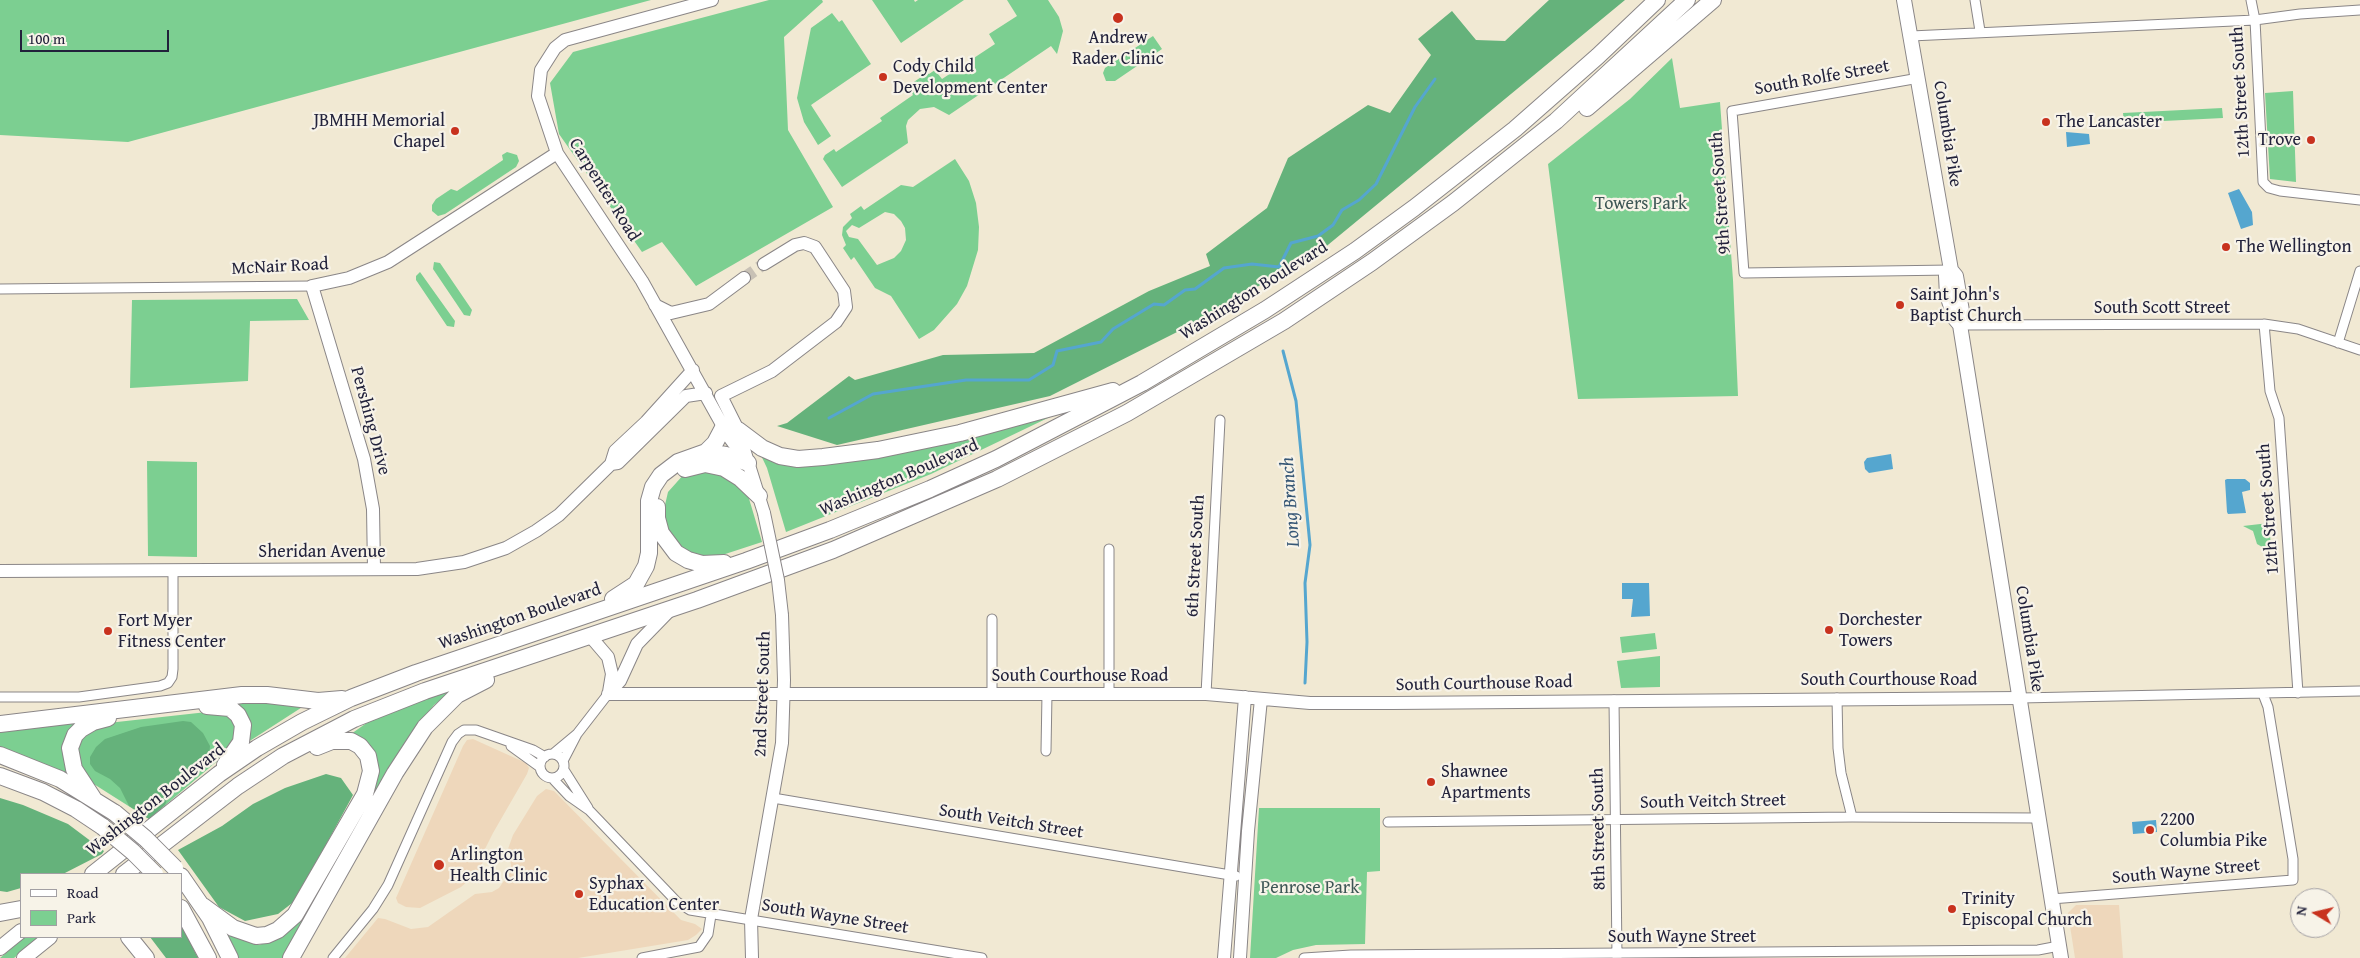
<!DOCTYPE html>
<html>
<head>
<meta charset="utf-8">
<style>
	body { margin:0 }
	#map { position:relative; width:2360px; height:958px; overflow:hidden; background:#f1e9d3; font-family:"Gentium Book Plus",serif }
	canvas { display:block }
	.legend { position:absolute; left:20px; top:873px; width:162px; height:65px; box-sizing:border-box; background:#f7f3e8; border:1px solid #a29fa3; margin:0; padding:6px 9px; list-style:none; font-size:15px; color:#22223b }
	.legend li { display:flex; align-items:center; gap:10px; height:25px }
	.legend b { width:25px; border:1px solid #a29fa3 }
	.north { position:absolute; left:2290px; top:888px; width:50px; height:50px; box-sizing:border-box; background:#f7f3e8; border:1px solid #a29fa3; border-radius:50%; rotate:279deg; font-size:14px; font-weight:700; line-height:20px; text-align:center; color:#22223b }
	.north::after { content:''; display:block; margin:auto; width:18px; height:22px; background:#c8321e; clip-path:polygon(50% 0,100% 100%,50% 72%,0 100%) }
	.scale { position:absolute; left:20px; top:30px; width:149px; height:22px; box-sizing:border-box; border:2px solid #22223b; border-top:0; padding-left:6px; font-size:15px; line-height:18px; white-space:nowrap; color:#22223b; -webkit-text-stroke:4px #f7f3e8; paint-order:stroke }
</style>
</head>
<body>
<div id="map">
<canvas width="2360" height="958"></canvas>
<ul class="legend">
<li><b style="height:6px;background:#fff"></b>Road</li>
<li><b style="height:14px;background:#7ccf91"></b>Park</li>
</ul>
<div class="north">N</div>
<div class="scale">100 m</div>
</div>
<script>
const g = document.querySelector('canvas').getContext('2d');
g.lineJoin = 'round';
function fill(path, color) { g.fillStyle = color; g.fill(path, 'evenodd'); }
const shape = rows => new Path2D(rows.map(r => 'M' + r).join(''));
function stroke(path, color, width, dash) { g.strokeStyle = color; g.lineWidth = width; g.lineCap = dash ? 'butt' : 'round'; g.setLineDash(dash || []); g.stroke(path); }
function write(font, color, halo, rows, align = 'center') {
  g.font = font + ' "Gentium Book Plus",serif'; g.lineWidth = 4.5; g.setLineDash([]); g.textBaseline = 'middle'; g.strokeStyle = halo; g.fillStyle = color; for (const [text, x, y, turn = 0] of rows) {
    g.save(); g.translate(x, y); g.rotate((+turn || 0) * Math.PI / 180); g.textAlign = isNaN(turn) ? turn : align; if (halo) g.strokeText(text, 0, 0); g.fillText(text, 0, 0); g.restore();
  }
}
const built = shape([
	[473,739,526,763,529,768,527,774,493,833,484,851,483,862,477,873,461,887,420,908,406,907,398,903,396,898,463,746,467,740],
	[546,789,554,791,681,920,695,924,702,929,696,935,688,940,578,958,345,958,378,918,385,919,411,929,428,927,475,894,492,892,499,888,510,872,511,865,508,849,513,835,537,796],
	[2076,905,2119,905,2123,958,2075,958,2068,913]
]);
const green = shape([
	[0,0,651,0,128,142,0,135],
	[769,0,822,0,823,2,784,37,788,130,833,207,696,286,662,242,642,252,559,134,550,83,573,52],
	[872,0,914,0,915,2,918,0,964,0,901,43],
	[1007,0,1048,0,1059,17,1063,31,1057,54,1051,46,949,115,934,107,920,109,908,120,906,126,908,143,842,187,823,159,825,155,834,149,836,152,882,121,880,118,913,95,908,86,927,73,929,74,935,70,942,79,995,44,989,34,1017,16],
	[832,13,839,22,842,20,871,64,811,105,831,136,818,145,804,122,797,98,811,28],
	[1153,36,1162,49,1115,81,1106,81,1103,73,1105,68],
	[1672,58,1680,108,1720,102,1733,280,1738,396,1578,399,1548,164,1630,99],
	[2293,91,2296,182,2270,179,2265,93],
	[2222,108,2223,118,2124,123,2123,113],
	[507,152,517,155,519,161,516,167,445,214,438,216,432,211,432,205,436,199,451,189,457,191,503,160,502,155],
	[955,159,969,181,976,203,979,227,978,250,967,286,957,304,934,330,919,339,891,296,875,288,854,257,851,260,843,248,846,245,842,235,843,227,852,218,850,214,861,206,864,210,901,185,913,187],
	[885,212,894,214,901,221,905,228,906,240,901,251,894,258,877,265,858,239,849,237,846,231,852,225,859,228],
	[434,262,440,263,472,310,470,316,464,315,456,303,433,269],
	[420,272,455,321,454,327,447,326,416,280,416,276],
	[297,299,309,320,250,321,248,381,130,388,132,300],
	[1052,416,931,474,786,532,767,468,758,449,778,461],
	[147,461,197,462,197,557,148,556],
	[703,468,727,473,747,492,762,542,713,558,690,554,673,540,662,518,668,492,685,473],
	[2269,523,2271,547,2264,548,2257,544,2253,531,2243,526],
	[1655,633,1657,649,1622,653,1620,637],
	[1660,656,1660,687,1621,688,1617,661],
	[458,686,434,705,412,733,285,958,238,958,224,929,259,945,276,939,312,901,377,780,375,758,351,734,368,722,398,709],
	[238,698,307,704,245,744,235,707],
	[216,711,236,720,236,736,229,751,149,819,89,781,76,758,82,735,108,723],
	[97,717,71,733,74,777,42,763,0,748,0,728],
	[1259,808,1380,808,1380,871,1367,872,1365,944,1316,945,1293,950,1276,958,1250,958],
	[25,937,40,937,14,958,0,958]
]);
const forest = shape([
	[1549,0,1625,0,1323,249,1191,325,1050,396,837,445,777,426,787,423,849,376,855,380,943,355,1034,353,1149,291,1210,266,1206,254,1267,208,1288,158,1368,105,1390,113,1431,55,1418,39,1452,11,1476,40,1505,41],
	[183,721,191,722,203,733,210,746,209,756,178,780,171,789,165,805,149,819,129,806,120,788,110,779,95,771,90,764,90,757,96,747,105,739,141,727],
	[326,774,341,778,353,795,296,900,278,914,245,921,219,907,178,850,222,826,253,804,285,788],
	[0,798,23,805,68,824,104,851,102,854,63,874,21,874,21,888,7,892,0,891],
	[181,926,183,928,198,958,166,958,150,937,181,937]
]);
const water = shape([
	[2066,132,2089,134,2090,144,2067,147],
	[2239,189,2252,212,2253,225,2241,229,2228,193],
	[1891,454,1893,469,1869,473,1865,469,1864,462,1867,458],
	[2227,479,2245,479,2250,483,2250,490,2242,492,2246,513,2228,514,2227,512,2225,480],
	[1622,583,1649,583,1650,616,1631,617,1633,599,1622,599],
	[2156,820,2157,832,2133,834,2132,822]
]);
const stream = shape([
	[1283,351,1296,401,1310,545,1305,583,1307,642,1305,683],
	[829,418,873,394,966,380,1029,380,1053,365,1057,351,1101,342,1113,329,1154,304,1164,305,1185,290,1195,289,1224,268,1252,264,1279,267,1291,243,1318,236,1333,225,1342,210,1359,200,1376,184,1415,107,1435,79]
]);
const secondaryTunnel = shape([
	[744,278,764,264]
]);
const street = shape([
	[1975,0,1980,31],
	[2251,0,2255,20,2263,182,2269,188,2280,191,2360,200],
	[1911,36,2255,20,2300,14,2360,10],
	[1919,78,1732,111,1744,273,1951,270],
	[0,289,312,286],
	[2264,324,2270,391,2279,418,2298,693],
	[1960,325,2264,324,2298,329,2360,350],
	[2338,343,2360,271],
	[992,619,992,694],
	[1109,693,1109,549],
	[1206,694,1220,420],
	[0,697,79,697,160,686,168,683,172,677,173,669,173,570],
	[1837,698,1838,748,1841,773,1852,817],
	[2020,698,2360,691],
	[1614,700,1617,957],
	[511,746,540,767],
	[1046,751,1047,694],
	'540 766a12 12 0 1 1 24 0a12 12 0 1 1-24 0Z',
	[553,754,577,734,608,694],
	[563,761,577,734],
	[564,770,588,808],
	[553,779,569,796,589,810,677,902,690,910,982,958],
	[773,798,1236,876],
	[1388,822,1852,817,2038,818],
	[2051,899,2293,880,2293,859,2268,707,2263,694],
	[333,958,373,909,388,885,452,742,458,734,464,730,476,730,533,750,545,757],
	[642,958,699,947,708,934,711,915],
	[1304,958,1351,955,2038,950,2059,946]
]);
const secondary = shape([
	[712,0,565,40,555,48,541,70,538,96,557,153,642,281,729,437,748,463],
	[764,264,795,245,804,243,815,247,844,291,846,307,836,322,772,371,721,396,738,430,764,513],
	[655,305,671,313,709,304,744,278],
	[611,464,615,451,646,422,693,370],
	[374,569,373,509,364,459,312,286,349,278,388,262,557,153],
	[0,571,417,569,464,562,506,548,536,531,559,515,611,464,618,463,686,396,706,393],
	[590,636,608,657,612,674,609,692],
	[608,694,1206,694,1310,703,1393,703,2020,698],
	[608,694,620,681,637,644,671,609],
	[752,958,751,919,782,743,784,680,782,615],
	[1224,958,1245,697],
	[1240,958,1248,831,1261,699]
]);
const primary = shape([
	[1904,0,1951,270,1956,276,1962,311,1960,325,2061,958],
	[1951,270,1946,276,1947,295,1955,319,1960,325],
	[0,948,21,931],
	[24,958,50,937]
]);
const highway = shape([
	[1587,108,1713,0],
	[738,430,762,448,780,456,798,459,823,457,878,450,960,433,1113,391],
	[706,452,715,443,724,426],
	[685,469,705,464,724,468,740,478,759,496],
	[657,507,657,518,661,533,676,553,688,560,702,564,724,563],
	[613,599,636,584,646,566,649,553,649,501,653,487,661,475,678,462,706,452,726,455,748,463],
	[207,706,230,708,238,715,243,725,241,742,225,765],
	[0,724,242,695,267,695,318,701,342,699],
	[0,755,60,779,115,813],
	[0,776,43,792,76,809,103,827],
	[93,798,74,769,70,748,75,735,81,729,93,722,108,718],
	[93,874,219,774,257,748,302,722,351,698,416,673,746,561,830,530,930,489,996,459,1142,383,1265,310,1355,251,1414,208,1515,129,1598,56,1657,0],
	[124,874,238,786,283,756,354,719,425,691,697,600,833,550,997,479,1127,413,1284,321,1372,262,1453,203,1556,121,1687,0],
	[181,876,210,918,230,958],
	[203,906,233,928,256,936,267,935,278,930,295,915,365,794,371,771,368,756,360,746,351,741,332,741,317,747],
	[181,908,208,958],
	[0,913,21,909],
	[129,937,146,958],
	[291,958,395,773,425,727,457,695,486,680]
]);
const secondaryBridge = shape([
	[764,513,778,580,782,615]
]);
const highwayBridge = shape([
	[115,813,146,839,175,868],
	[103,827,133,852,155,874]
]);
const markers = [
	[1118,18,6,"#c8321e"],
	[883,77,5,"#c8321e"],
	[2046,122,5,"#c8321e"],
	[455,131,5,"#c8321e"],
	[2311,140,5,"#c8321e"],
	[2226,247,5,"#c8321e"],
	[1900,305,5,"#c8321e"],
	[1829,630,5,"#c8321e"],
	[108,631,5,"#c8321e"],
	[1431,782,5,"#c8321e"],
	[2150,830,5,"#c8321e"],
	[439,865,6,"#c8321e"],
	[579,894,5,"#c8321e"],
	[1952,909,5,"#c8321e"]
];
const poiNames = [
	["Andrew",1118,38,"center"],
	["Rader Clinic",1118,59,"center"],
	["Cody Child",893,67],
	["Development Center",893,88],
	["JBMHH Memorial",445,121,"right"],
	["Chapel",445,142,"right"],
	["The Lancaster",2056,122],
	["Trove",2301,140,"right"],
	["The Wellington",2236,247],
	["Saint John's",1910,295],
	["Baptist Church",1910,316],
	["Dorchester",1839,620],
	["Towers",1839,641],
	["Fort Myer",118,621],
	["Fitness Center",118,642],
	["Shawnee",1441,772],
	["Apartments",1441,793],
	["2200",2160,820],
	["Columbia Pike",2160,841],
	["Arlington",450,855],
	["Health Clinic",450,876],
	["Syphax",589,884],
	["Education Center",589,905],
	["Trinity",1962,899],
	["Episcopal Church",1962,920]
];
const streetNames = [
	["South Rolfe Street",1822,78,-10],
	["12th Street South",2241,92,-93],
	["Columbia Pike",1947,134,81],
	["Carpenter Road",604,190,58],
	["9th Street South",1721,193,-94],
	["McNair Road",280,267,-3],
	["Washington Boulevard",1254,291,-32],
	["South Scott Street",2162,308],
	["Pershing Drive",370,421,75],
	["Washington Boulevard",899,478,-23],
	["12th Street South",2269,509,-94],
	["Sheridan Avenue",322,552],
	["6th Street South",1196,556,-87],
	["Washington Boulevard",520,617,-19],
	["Columbia Pike",2029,639,81],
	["South Courthouse Road",1080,676],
	["South Courthouse Road",1889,680],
	["South Courthouse Road",1484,684,-1],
	["2nd Street South",763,694,-88],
	["Washington Boulevard",156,800,-38],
	["South Veitch Street",1713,802,-1],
	["South Veitch Street",1011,822,9],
	["8th Street South",1599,829,-91],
	["South Wayne Street",2186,872,-5],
	["South Wayne Street",835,917,9],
	["South Wayne Street",1682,937]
];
const parkNames = [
	["Towers Park",1641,204],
	["Penrose Park",1310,888]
];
const waterNames = [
	["Long Branch",1291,502,-94]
];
fill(built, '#eed7bb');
fill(green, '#7ccf91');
fill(forest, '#65b27b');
fill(water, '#55a6cf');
stroke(stream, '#55a6cf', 3);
stroke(secondaryTunnel, '#c8c1b5', 12, [12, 6]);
stroke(street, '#8a8687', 11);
stroke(secondary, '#8a8687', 14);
stroke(primary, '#8a8687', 16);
stroke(highway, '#8a8687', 18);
stroke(street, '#fff', 9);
stroke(secondary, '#fff', 12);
stroke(primary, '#fff', 14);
stroke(highway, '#fff', 16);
stroke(secondaryBridge, '#8a8687', 14, []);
stroke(highwayBridge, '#8a8687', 18, []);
stroke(secondaryBridge, '#fff', 12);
stroke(highwayBridge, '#fff', 16);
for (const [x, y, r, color] of markers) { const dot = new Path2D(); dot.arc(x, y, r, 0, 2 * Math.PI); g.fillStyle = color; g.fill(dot); stroke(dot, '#f7f3e8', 2); }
write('18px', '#22223b', '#f7f3e8', poiNames, 'left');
write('18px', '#22223b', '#f7f3e8', streetNames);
write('18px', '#3d5655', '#f7f3e8', parkNames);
write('italic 19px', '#365776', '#f7f3e8', waterNames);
</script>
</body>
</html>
